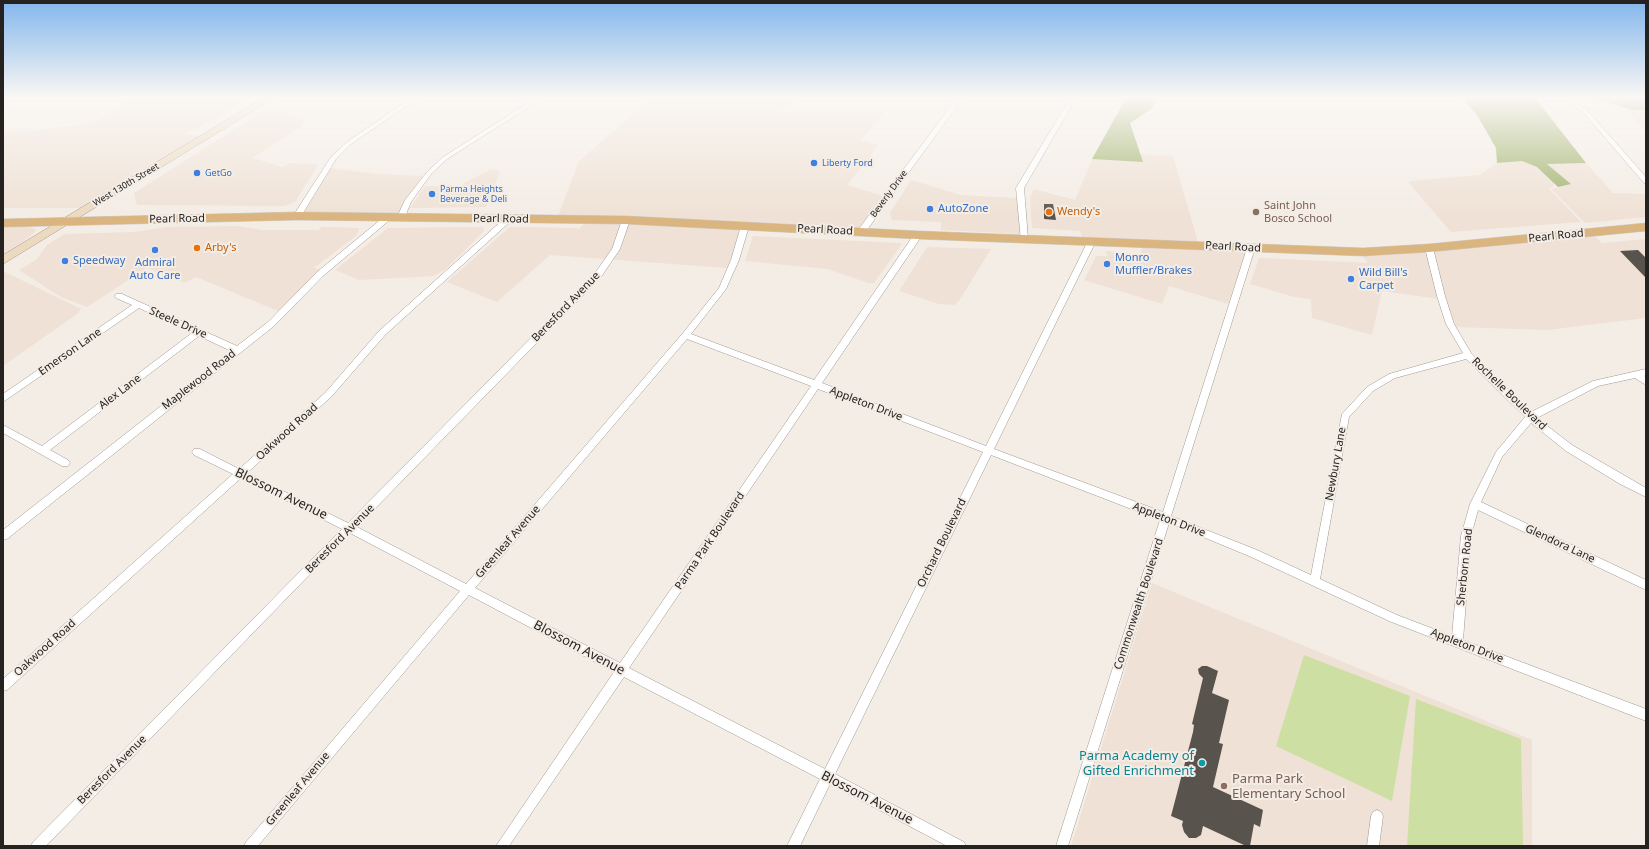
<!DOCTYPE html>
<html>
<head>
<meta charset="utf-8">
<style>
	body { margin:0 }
	#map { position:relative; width:1649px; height:849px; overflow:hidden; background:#f4ede6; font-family:"Noto Sans",sans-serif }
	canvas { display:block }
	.frame { position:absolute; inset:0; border:4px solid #252220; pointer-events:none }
</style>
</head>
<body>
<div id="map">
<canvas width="1649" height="849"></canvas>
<div class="frame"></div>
</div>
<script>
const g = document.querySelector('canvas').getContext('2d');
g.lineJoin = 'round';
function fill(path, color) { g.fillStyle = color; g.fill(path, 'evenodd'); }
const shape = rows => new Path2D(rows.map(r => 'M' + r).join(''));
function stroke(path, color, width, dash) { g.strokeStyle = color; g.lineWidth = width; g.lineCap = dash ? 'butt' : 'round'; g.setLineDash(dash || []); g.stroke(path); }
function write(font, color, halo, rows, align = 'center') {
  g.font = font + ' "Noto Sans",sans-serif'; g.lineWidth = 4; g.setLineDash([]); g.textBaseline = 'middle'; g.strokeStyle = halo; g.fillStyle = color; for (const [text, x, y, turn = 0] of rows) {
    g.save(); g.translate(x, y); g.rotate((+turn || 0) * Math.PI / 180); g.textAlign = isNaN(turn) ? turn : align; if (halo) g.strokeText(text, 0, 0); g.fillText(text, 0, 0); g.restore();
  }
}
const built = shape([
	[133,98,250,98,203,126,184,133,200,136,83,208,3,208,3,132,31,131,93,123],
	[651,98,795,98,782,112,885,112,861,140,879,145,847,185,883,196,858,229,558,216,579,161],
	[1624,107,1632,110,1646,110,1646,132],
	[268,108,304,120,303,125,253,158,282,167,290,163,318,165,295,202,285,206,137,205,134,193],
	[1140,154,1173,156,1200,249,1246,251,1228,304,1169,286,1162,304,1084,280,1096,256,1107,256,1106,251,1124,252,1139,256,1145,241,1082,238,1080,231,1032,228,1030,197,1034,189,1075,200,1092,159,1143,162],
	[1522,161,1537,167,1555,184,1549,189,1581,222,1451,232,1409,183,1411,181,1480,175,1497,163],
	[1586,163,1613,193,1646,194,1646,217,1585,223,1551,189,1570,184,1547,164],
	[330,168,377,174,424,176,406,200,399,215,304,213],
	[491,169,496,169,500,172,486,207,410,208,425,186,461,187,464,183],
	[911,180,961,195,1018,198,1021,234,941,230,941,222,892,220,890,213],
	[586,222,740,228,733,253,727,268,550,255,497,302,447,282,510,227,577,228,578,230],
	[27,226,35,229,36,231,24,241,3,254,3,227],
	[238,226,262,230,318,230,322,227,359,228,357,235,318,265,313,267,320,270,278,311,196,277,185,283,147,268,87,307,61,297,19,270,36,260,47,245,65,234,134,232,167,227],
	[483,227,484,231,446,269,434,276,359,280,335,270,388,228],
	[1592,234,1602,243,1646,239,1646,318,1547,330,1456,327,1446,300,1382,291,1372,335,1312,318,1311,299,1294,297,1250,284,1259,258,1368,263,1361,254],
	[753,236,899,243,902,244,874,283,868,283,827,269,745,261],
	[927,247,991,249,959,301,954,305,939,304,899,291],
	[3,271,81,309,77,314,3,366],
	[1152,583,1532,740,1532,846,1071,846]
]);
const green = shape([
	[1304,655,1410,696,1392,801,1276,746],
	[1416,699,1521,739,1523,846,1407,846]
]);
const forest = shape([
	[1126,98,1160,98,1157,99,1151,109,1130,123,1143,162,1092,159],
	[1462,98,1535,98,1586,163,1547,164,1571,184,1558,187,1537,167,1522,161,1497,163,1496,148,1477,115],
	[1571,98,1646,98,1646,110,1632,110,1600,100]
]);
const stream = shape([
	[1608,98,1646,100]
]);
const building = shape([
	[1044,204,1053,204,1056,220,1044,219],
	[1638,250,1646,258,1646,278,1620,251],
	[1202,666,1207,666,1218,671,1212,693,1229,700,1219,743,1223,744,1213,787,1263,810,1260,827,1254,824,1250,846,1246,846,1203,826,1201,835,1196,838,1189,838,1184,832,1182,825,1183,821,1171,816,1193,732,1194,725,1192,724,1203,678,1199,674,1198,669]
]);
const street = shape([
	[411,98,418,98,351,144,336,159,300,218,294,218,293,216,331,157,347,142,411,98],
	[536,98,543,98,447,159,431,174,411,202,404,219,398,219,397,217,405,200,427,172,443,157,536,98],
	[957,98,963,98,864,234,858,234,858,230,957,98],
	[1070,98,1076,98,1024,188,1028,239,1027,241,1021,241,1016,188,1070,98],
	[1574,104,1578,104,1586,109,1646,177,1646,183,1644,183,1582,111,1574,106,1574,104],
	[385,216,391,216,392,218,323,276,274,326,7,539,3,540,3,530,231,351,199,336,50,450,68,460,70,463,68,466,62,466,3,433,3,425,42,446,192,333,139,308,3,402,3,394,132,305,116,298,115,296,116,294,122,294,237,346,268,322,317,272,385,216],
	[506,217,512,217,513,219,385,335,331,397,247,473,348,523,595,273,612,249,622,220,626,218,630,220,620,249,601,277,357,527,466,584,683,333,719,288,731,260,741,226,745,224,749,226,739,260,726,289,691,334,814,380,915,233,921,233,921,237,822,383,986,446,1088,241,1089,239,1095,239,1096,241,994,449,1163,512,1247,248,1251,246,1255,248,1171,516,1257,550,1311,575,1342,414,1367,387,1389,374,1463,353,1446,324,1437,296,1425,248,1429,246,1433,248,1445,296,1454,324,1471,353,1531,412,1593,381,1646,369,1646,375,1644,376,1646,377,1646,385,1635,378,1598,386,1537,418,1572,445,1646,488,1646,497,1620,484,1566,451,1531,423,1502,457,1481,502,1646,580,1646,590,1478,510,1471,536,1463,640,1646,709,1646,721,1389,621,1249,556,1169,523,1068,846,1056,846,1160,520,991,455,835,774,964,842,966,846,947,846,830,784,800,846,787,846,820,779,624,677,509,846,496,846,614,672,469,595,258,846,244,846,246,842,460,591,350,533,46,846,31,846,33,842,342,529,241,478,7,690,3,691,3,679,233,474,194,455,192,452,194,449,200,449,239,469,325,393,379,331,506,217],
	[687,339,811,386,620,663,475,588,687,339],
	[1466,359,1525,417,1496,452,1470,504,1461,536,1452,636,1397,615,1320,579,1349,417,1373,391,1395,378,1466,359],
	[818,389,983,452,825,769,629,668,818,389],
	[1377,810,1381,812,1383,816,1379,846,1367,846,1371,816,1373,812,1377,810]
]);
const secondary = shape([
	[263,98,274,98,3,264,3,255,263,98]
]);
const primary = shape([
	[297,212,626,216,918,231,1363,248,1429,244,1646,223,1646,231,1429,252,1363,256,918,239,626,224,297,220,3,227,3,219,297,212]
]);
const markers = [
	[814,163,4,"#3f7fe0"],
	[197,173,4,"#3f7fe0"],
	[432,194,4,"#3f7fe0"],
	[930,209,4,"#3f7fe0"],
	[1049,212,4,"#e8710a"],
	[1256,212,4,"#8d6e63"],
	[197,248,4,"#e8710a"],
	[155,250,4,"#3f7fe0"],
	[65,261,4,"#3f7fe0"],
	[1107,264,4,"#3f7fe0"],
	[1351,279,4,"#3f7fe0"],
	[1202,763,4,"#0f9aa8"],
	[1224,786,4,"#8d6e63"]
];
const farShopnames = [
	["Liberty Ford",822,163],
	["GetGo",205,173],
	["Parma Heights",440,189],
	["Beverage & Deli",440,199]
];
const farStreetnames = [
	["West 130th Street",126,185,-31],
	["Beverly Drive",889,194,-54]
];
const educationNames = [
	["Saint John",1264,206],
	["Bosco School",1264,219]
];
const shopNames = [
	["AutoZone",938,209],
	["Monro",1115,258],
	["Muffler/Brakes",1115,271],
	["Speedway",73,261],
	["Admiral",155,263,"center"],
	["Auto Care",155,276,"center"],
	["Wild Bill's",1359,273],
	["Carpet",1359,286]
];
const foodNames = [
	["Wendy's",1057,212],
	["Arby's",205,248]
];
const streetNames = [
	["Pearl Road",177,219,-1],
	["Pearl Road",501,219,1],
	["Pearl Road",825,230,3],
	["Pearl Road",1556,236,-6],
	["Pearl Road",1233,247,3],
	["Beresford Avenue",566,307,-46],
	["Steele Drive",178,323,24],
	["Emerson Lane",70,352,-35],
	["Maplewood Road",199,380,-38],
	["Alex Lane",120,392,-37],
	["Rochelle Boulevard",1509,394,44],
	["Appleton Drive",866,404,21],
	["Oakwood Road",287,432,-42],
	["Newbury Lane",1336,464,-80],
	["Appleton Drive",1169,520,21],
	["Beresford Avenue",340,539,-45],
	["Parma Park Boulevard",710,541,-56],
	["Greenleaf Avenue",508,542,-49],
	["Orchard Boulevard",942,543,-64],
	["Glendora Lane",1560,544,25],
	["Sherborn Road",1465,567,-84],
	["Commonwealth Boulevard",1139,604,-72],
	["Appleton Drive",1467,646,21],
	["Oakwood Road",45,648,-42],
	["Beresford Avenue",112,770,-45],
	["Greenleaf Avenue",298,789,-50]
];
const nearStreetnames = [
	["Blossom Avenue",281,494,26],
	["Blossom Avenue",579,648,28],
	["Blossom Avenue",867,798,27]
];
const nearCulturenames = [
	["Parma Academy of",1194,756],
	["Gifted Enrichment",1194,771]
];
const nearEducationnames = [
	["Parma Park",1232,779],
	["Elementary School",1232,794]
];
fill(built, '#efe1d5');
fill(green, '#cedfa3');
fill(forest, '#9eb16a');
stroke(stream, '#6b8cb4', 2);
fill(building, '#59534e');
stroke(street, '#9e9891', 1);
stroke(secondary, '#9e9891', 1);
stroke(primary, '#cfcece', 1);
fill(street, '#fff');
fill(secondary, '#ecdac0');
fill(primary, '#dab580');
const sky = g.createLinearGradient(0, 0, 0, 216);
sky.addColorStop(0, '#82b6ec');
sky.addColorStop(0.45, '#faf7f4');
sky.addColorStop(1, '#faf7f400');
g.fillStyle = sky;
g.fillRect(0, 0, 1649, 216);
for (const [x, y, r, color] of markers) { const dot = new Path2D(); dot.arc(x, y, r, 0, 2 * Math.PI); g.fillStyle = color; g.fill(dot); stroke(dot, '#f4ede6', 1.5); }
write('9px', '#366cbe', '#f4ede6', farShopnames, 'left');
write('9px', '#252220', '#f4ede6', farStreetnames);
write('11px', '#785e54', '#f4ede6', educationNames, 'left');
write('11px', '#366cbe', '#f4ede6', shopNames, 'left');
write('11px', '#c56008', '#f4ede6', foodNames, 'left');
write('11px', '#252220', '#f4ede6', streetNames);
write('13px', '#252220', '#f4ede6', nearStreetnames);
write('13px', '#0d838f', '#f4ede6', nearCulturenames, 'right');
write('13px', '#785e54', '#f4ede6', nearEducationnames, 'left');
</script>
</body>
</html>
